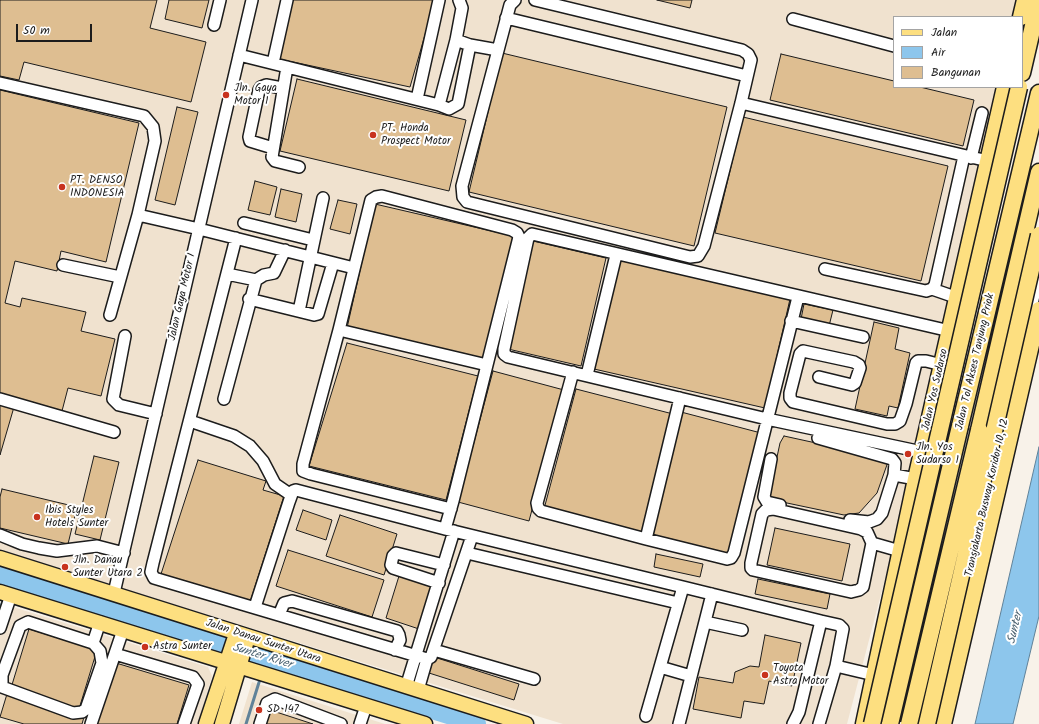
<!DOCTYPE html>
<html>
<head>
<meta charset="utf-8">
<style>
	body { margin:0 }
	#map { position:relative; width:1039px; height:724px; overflow:hidden; background:#f8f2e9; font-family:Kalam,sans-serif }
	canvas { display:block }
	.legend { position:absolute; left:893px; top:16px; width:130px; height:72px; box-sizing:border-box; background:#fff; border:1px solid #a4a4a4; margin:0; padding:5px 7px; list-style:none; font-size:12px; color:#1c1c1c }
	.legend li { display:flex; align-items:center; gap:8px; height:20px }
	.legend b { width:20px; border:1px solid #a4a4a4 }
	.scale { position:absolute; left:16px; top:24px; width:76px; height:18px; box-sizing:border-box; border:2px solid #1c1c1c; border-top:0; padding-left:5px; font-size:12px; line-height:14px; white-space:nowrap; color:#1c1c1c; -webkit-text-stroke:3px #fff; paint-order:stroke }
</style>
</head>
<body>
<div id="map">
<canvas width="1039" height="724"></canvas>
<ul class="legend">
<li><b style="height:5px;background:#fddf80"></b>Jalan</li>
<li><b style="height:11px;background:#8dc6ec"></b>Air</li>
<li><b style="height:11px;background:#debe91"></b>Bangunan</li>
</ul>
<div class="scale">50 m</div>
</div>
<script>
const g = document.querySelector('canvas').getContext('2d');
g.lineJoin = 'round';
function fill(path, color) { g.fillStyle = color; g.fill(path, 'evenodd'); }
const shape = rows => new Path2D(rows.map(r => 'M' + r).join(''));
function stroke(path, color, width, dash) { g.strokeStyle = color; g.lineWidth = width; g.lineCap = dash ? 'butt' : 'round'; g.setLineDash(dash || []); g.stroke(path); }
function write(font, color, halo, rows, align = 'center') {
  g.font = font + ' Kalam,sans-serif'; g.lineWidth = 4; g.setLineDash([]); g.textBaseline = 'middle'; g.strokeStyle = halo; g.fillStyle = color; for (const [text, x, y, turn = 0] of rows) {
    g.save(); g.translate(x, y); g.rotate((+turn || 0) * Math.PI / 180); g.textAlign = isNaN(turn) ? turn : align; if (halo) g.strokeText(text, 0, 0); g.fillText(text, 0, 0); g.restore();
  }
}
const built = shape([
	[0,0,1024,0,1020,17,894,17,894,87,1005,87,950,331,847,724,563,724,0,551],
	[0,603,208,667,212,676,198,724,0,724],
	[252,682,385,724,239,724]
]);
const water = shape([
	[1039,447,1039,616,1013,724,975,724,1039,447]
]);
const stream = shape([
	[7,590,11,579],
	[0,609,4,598],
	[263,669,267,658],
	[246,724,261,676]
]);
const river = shape([
	[0,575,477,724]
]);
const building = shape([
	[0,0,157,0,150,28,206,42,191,102,24,62,19,80,0,76,0,0],
	[169,0,209,0,202,28,165,19,169,0],
	[292,0,435,0,410,87,279,59,292,0],
	[657,0,692,0,690,8,657,0],
	[502,53,727,107,694,246,469,192,502,53],
	[781,54,894,81,894,87,920,87,974,100,963,146,770,100,781,54],
	[297,79,466,120,449,191,280,151,297,79],
	[0,90,139,123,106,262,61,251,57,271,15,261,5,303,20,307,22,298,86,312,81,331,115,339,101,396,68,388,62,411,0,396,0,90],
	[177,107,198,112,175,205,155,200,177,107],
	[743,117,948,166,921,281,715,233,743,117],
	[255,181,277,187,270,215,248,210,255,181],
	[281,189,302,194,296,222,275,217,281,189],
	[338,200,357,204,350,234,330,229,338,200],
	[375,204,513,236,484,359,347,328,375,204],
	[533,241,606,258,581,366,508,349,533,241],
	[619,260,790,299,765,408,594,369,619,260],
	[804,304,833,310,829,326,801,319,804,304],
	[874,322,899,328,895,349,910,353,898,408,889,406,887,416,855,409,874,322],
	[347,343,478,376,446,500,309,466,347,343],
	[493,371,564,390,529,521,458,502,493,371],
	[576,389,673,414,641,535,544,509,576,389],
	[0,403,14,407,0,455,0,403],
	[681,412,761,433,728,555,649,534,681,412],
	[784,436,889,459,877,493,859,513,844,515,768,499,780,443,784,436],
	[94,456,119,462,100,540,75,534,94,456],
	[198,460,266,481,263,490,284,496,250,602,161,574,198,460],
	[2,489,77,507,68,544,0,528,0,497,2,489],
	[303,510,332,520,326,540,296,530,303,510],
	[340,515,397,534,384,575,326,556,340,515],
	[775,528,850,544,842,581,767,565,775,528],
	[288,550,384,580,372,617,276,586,288,550],
	[656,554,703,564,700,577,654,567,656,554],
	[399,576,433,587,419,629,386,618,399,576],
	[758,579,830,594,827,609,755,594,758,579],
	[29,629,97,650,79,709,11,688,29,629],
	[765,635,801,643,792,686,769,681,764,704,744,701,741,718,693,709,699,677,733,683,735,672,750,666,759,667,765,635],
	[434,657,519,684,514,700,429,673,434,657],
	[116,663,189,685,177,724,97,724,116,663],
	[7,694,84,717,82,724,24,724,0,717,7,694],
	[270,710,313,724,266,724,270,710]
]);
const minor = shape([
	[515,0,510,5,462,186,463,197,467,202,690,257,698,256,704,246,741,103,751,60,748,54,742,50,535,0],
	[506,18,747,76],
	[793,19,894,46],
	[214,25,220,0],
	[470,45,498,50],
	[239,55,439,105,456,40,462,8,459,0],
	[273,63,287,0],
	[287,67,272,157,275,161,299,167],
	[0,83,144,116,153,127,155,141,138,215,199,229,354,268],
	[417,99,439,0],
	[741,103,988,161],
	[439,105,449,109,458,104,470,45,456,40],
	[273,148,250,141,249,137,259,90,261,87,266,85,282,88],
	[971,158,982,113],
	[244,223,313,240],
	[236,238,153,563,151,572,154,578,427,659,431,657,472,536],
	[63,265,120,277],
	[825,269,926,291,932,289,935,285,964,156],
	[227,274,256,280],
	[932,289,958,298],
	[249,299,314,315,318,314,333,263],
	[299,311,323,198],
	[110,315,138,215],
	[791,321,863,337],
	[339,330,487,365],
	[125,336,113,399,119,405,156,414],
	[573,372,537,503,538,508,541,511,646,539,727,559,731,558,734,553,798,297],
	[587,375,616,255],
	[819,377,852,385,855,383,860,368,859,365,854,362,803,351,800,354,790,393,790,398,793,402,887,424,895,424,900,421,906,404,916,363,918,361,926,361,942,365],
	[0,399,114,432],
	[224,399,256,280,264,275,274,273,285,250],
	[1008,411,1039,273],
	[190,421,234,436,250,446,263,461,275,484,291,495],
	[818,438,892,459,895,463,894,475],
	[922,452,767,419,508,357,504,354,504,349,528,238,532,234,950,331],
	[771,459,764,497,767,502,780,505],
	[850,520,869,522,877,519,882,513,894,475,916,479],
	[445,529,453,501,519,237,517,233,512,230,382,196,376,197,371,200,339,330,303,464,303,471,311,474,451,509],
	[0,535,22,544,39,548,57,551,97,546,124,553],
	[646,539,680,398],
	[872,543,867,532,861,529,773,509,766,510,762,514,751,563,751,568,753,570,851,592,859,590,863,587,872,543,900,551],
	[467,553,678,603],
	[439,583,393,568,391,565,393,556,396,553,444,565],
	[114,593,252,0],
	[255,607,289,502,293,491,296,490,445,529,683,587],
	[279,615,284,603,292,601,397,631,399,635,400,640,395,650],
	[821,621,839,625,843,629,836,666],
	[28,622,93,643,100,651,102,663,86,709,82,712,73,713,2,687,2,675,20,626,28,622],
	[705,622,742,630],
	[0,628,11,595],
	[93,643,100,622],
	[434,650,534,679],
	[115,654,193,677,198,684,184,724],
	[660,667,691,676],
	[406,687,454,531],
	[418,690,427,659],
	[646,716,683,587,821,621,799,712,793,724],
	[91,724,123,630],
	[260,724,267,703,275,699,341,724],
	[360,724,366,706],
	[679,724,712,594],
	[819,724,836,666,874,675]
]);
const major = shape([
	[0,558,526,724],
	[0,592,425,724],
	[206,724,236,634],
	[222,724,248,637]
]);
const highway = shape([
	[1021,17,1025,0],
	[1022,73,1039,0],
	[960,426,1039,93],
	[979,430,1039,172],
	[878,666,883,678,888,684,895,688,910,693,926,693,934,690,945,683],
	[864,724,916,479,1005,87],
	[943,724,1039,310]
]);
const highwayBridge = shape([
	[872,724,1019,87],
	[890,724,960,426],
	[909,724,979,430],
	[927,724,1039,235]
]);
const markers = [
	[226,95,4,"#c8321e"],
	[373,135,4,"#c8321e"],
	[62,187,4,"#c8321e"],
	[908,454,4,"#c8321e"],
	[37,517,4,"#c8321e"],
	[65,567,4,"#c8321e"],
	[145,647,4,"#c8321e"],
	[765,675,4,"#c8321e"],
	[259,710,4,"#c8321e"]
];
const poiNames = [
	["Jln. Gaya",234,89],
	["Motor 1",234,102],
	["PT. Honda",381,129],
	["Prospect Motor",381,142],
	["PT. DENSO",70,181],
	["INDONESIA",70,194],
	["Jln. Yos",916,448],
	["Sudarso 1",916,461],
	["Ibis Styles",45,511],
	["Hotels Sunter",45,524],
	["Jln. Danau",73,561],
	["Sunter Utara 2",73,574],
	["Astra Sunter",153,647],
	["Toyota",773,669],
	["Astra Motor",773,682],
	["SD 147",267,710]
];
const streetNames = [
	["Jalan Gaya Motor I",183,297,-77],
	["Jalan Tol Akses Tanjung Priok",976,362,-77],
	["Jalan Yos Sudarso",936,390,-77],
	["Transjakarta Busway Koridor 10, 12",988,498,-77],
	["Jalan Danau Sunter Utara",263,642,18]
];
const waterNames = [
	["Sunter",1016,628,-77],
	["Sunter River",262,657,17]
];
fill(built, '#f0e2cf');
fill(water, '#8dc6ec');
stroke(water, '#608299', 1);
stroke(stream, '#608299', 3);
stroke(river, '#8dc6ec', 18);
fill(building, '#debe91');
stroke(building, '#1c1c1c', 1);
stroke(minor, '#1c1c1c', 14);
stroke(major, '#1c1c1c', 17);
stroke(highway, '#1c1c1c', 19);
stroke(minor, '#fff', 11);
stroke(major, '#fddf80', 14);
stroke(highway, '#fddf80', 16);
stroke(highwayBridge, '#1c1c1c', 19, []);
stroke(highwayBridge, '#fddf80', 16);
for (const [x, y, r, color] of markers) { const dot = new Path2D(); dot.arc(x, y, r, 0, 2 * Math.PI); g.fillStyle = color; g.fill(dot); stroke(dot, '#fff', 1.5); }
write('11px', '#1c1c1c', '#fff', poiNames, 'left');
write('11px', '#1c1c1c', '#fff', streetNames);
write('italic 12px', '#49606f', '#fff', waterNames);
</script>
</body>
</html>
